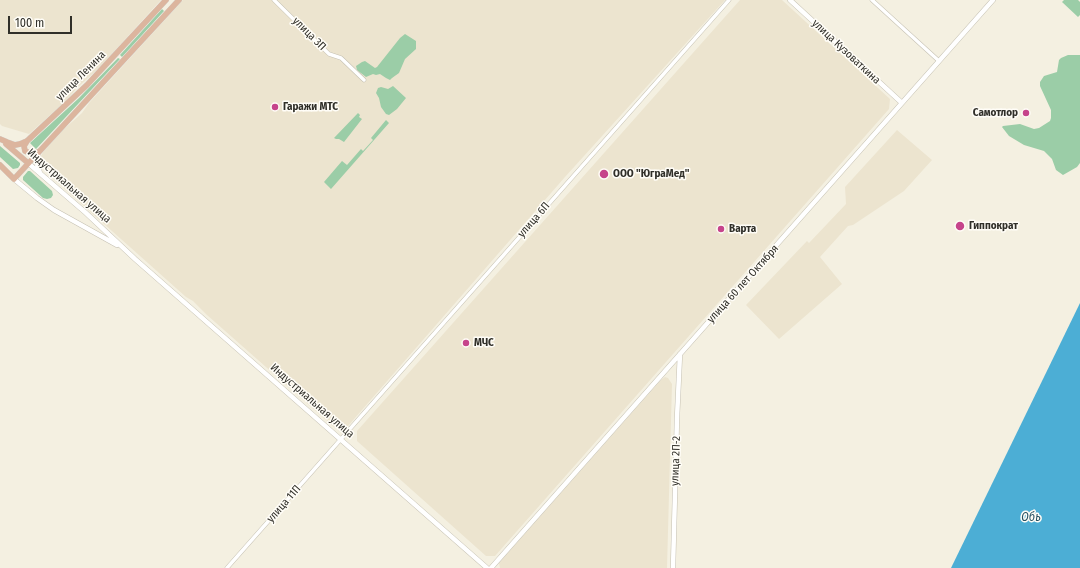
<!DOCTYPE html>
<html>
<head>
<meta charset="utf-8">
<style>
	body { margin:0 }
	#map { position:relative; width:1080px; height:568px; overflow:hidden; background:#f4f0e1; font-family:"Fira Sans Condensed",sans-serif }
	canvas { display:block }
	.scale { position:absolute; left:8px; top:16px; width:64px; height:18px; box-sizing:border-box; border:2px solid #302f29; border-top:0; padding-left:5px; font-size:12px; line-height:14px; white-space:nowrap; color:#302f29; -webkit-text-stroke:3px #fffdf7; paint-order:stroke }
</style>
</head>
<body>
<div id="map">
<canvas width="1080" height="568"></canvas>
<div class="scale">100 m</div>
</div>
<script>
const g = document.querySelector('canvas').getContext('2d');
g.lineJoin = 'round';
function fill(path, color) { g.fillStyle = color; g.fill(path, 'evenodd'); }
const shape = rows => new Path2D(rows.map(r => 'M' + r).join(''));
function stroke(path, color, width, dash) { g.strokeStyle = color; g.lineWidth = width; g.lineCap = dash ? 'butt' : 'round'; g.setLineDash(dash || []); g.stroke(path); }
function write(font, color, halo, rows, align = 'center') {
  g.font = font + ' "Fira Sans Condensed",sans-serif'; g.lineWidth = 3; g.setLineDash([]); g.textBaseline = 'middle'; g.strokeStyle = halo; g.fillStyle = color; for (const [text, x, y, turn = 0] of rows) {
    g.save(); g.translate(x, y); g.rotate((+turn || 0) * Math.PI / 180); g.textAlign = isNaN(turn) ? turn : align; if (halo) g.strokeText(text, 0, 0); g.fillText(text, 0, 0); g.restore();
  }
}
const built = shape([
	[0,0,161,0,99,68,76,89,68,99,29,134,2,126,0,124],
	[183,0,725,0,565,177,348,426,343,428,334,427,207,315,193,301,186,297,149,264,48,174,42,165,40,158,43,152,63,130,82,113,89,103],
	[740,0,782,0,890,99,889,109,495,556,486,556,357,441,357,431],
	[897,130,932,160,904,191,853,225,848,226,820,257,842,284,779,339,746,305,807,241,809,243,846,204,845,187],
	[665,377,668,378,672,384,667,568,500,568,499,563,661,380]
]);
const green = shape([
	[1064,0,1078,0,1080,2,1080,15,1078,17,1062,2],
	[162,9,164,11,122,57,120,55],
	[405,34,416,41,416,49,405,59,399,73,392,78,390,80,386,78,380,74,376,75,373,74,366,77,357,70,356,66,362,62,365,61,375,68,377,67,400,38],
	[1068,55,1080,55,1080,163,1077,167,1063,175,1056,170,1052,159,1044,151,1024,145,1009,136,1002,127,1003,126,1020,124,1034,129,1039,128,1050,121,1051,118,1051,110,1040,86,1040,82,1044,76,1057,72,1059,60,1061,58],
	[118,58,120,59,36,149,30,143,79,98],
	[393,86,406,98,397,109,389,115,386,114,381,107,379,98,376,93,378,88,381,87,388,89],
	[358,113,360,115,359,117,362,119,344,142,339,139,336,139,334,138],
	[386,120,389,123,331,189,324,182,342,161,347,165,361,149,363,151,373,140,371,138],
	[0,146,20,163,20,165,18,168,13,169,0,157],
	[28,171,30,171,52,191,53,195,51,198,47,199,43,198,23,180,23,177]
]);
const water = shape([
	[1080,303,1080,568,951,568]
]);
const street = shape([
	[274,0,329,54,341,58,364,80],
	[872,0,939,61],
	[227,568,729,0]
]);
const secondary = shape([
	[790,0,902,103],
	[38,154,36,161,40,173],
	[28,163,86,213,135,259,487,568],
	[14,179,37,198,54,210,117,245],
	[491,568,993,0],
	[673,568,677,418,680,354]
]);
const primary = shape([
	[0,139,7,142,15,145,20,144,27,141,87,85,166,0],
	[27,141,24,146,25,151,32,154,37,152],
	[6,144,28,163],
	[0,165,14,179,179,0]
]);
const markers = [
	[275,107,4,"#c6448b"],
	[1026,113,4,"#c6448b"],
	[604,174,5,"#c6448b"],
	[960,226,5,"#c6448b"],
	[721,229,4,"#c6448b"],
	[466,343,4,"#c6448b"]
];
const streetNames = [
	["улица 3П",309,34,45],
	["улица Кузоваткина",846,52,43],
	["улица Ленина",81,76,-45],
	["Индустриальная улица",69,186,41],
	["улица 6П",534,220,-49],
	["улица 60 лет Октября",743,284,-48],
	["Индустриальная улица",312,401,41],
	["улица 2П-2",676,461,-88],
	["улица 11П",284,504,-49]
];
const poiNames = [
	["Гаражи МТС",283,107],
	["Самотлор",1018,113,"right"],
	["ООО \"ЮграМед\"",613,174],
	["Гиппократ",969,226],
	["Варта",729,229],
	["МЧС",474,343]
];
const waterNames = [
	["Обь",1031,518]
];
fill(built, '#ece4cf');
fill(green, '#9bcda7');
fill(water, '#4caed5');
stroke(street, '#c5c0b2', 4.5);
stroke(secondary, '#c5c0b2', 5.5);
stroke(primary, '#d1d1d0', 6);
stroke(street, '#fff', 3.5);
stroke(secondary, '#fff', 4.5);
stroke(primary, '#dcb59e', 5.5);
for (const [x, y, r, color] of markers) { const dot = new Path2D(); dot.arc(x, y, r, 0, 2 * Math.PI); g.fillStyle = color; g.fill(dot); stroke(dot, '#fffdf7', 1.5); }
write('11px', '#302f29', '#fffdf7', streetNames);
write('bold 11px', '#302f29', '#fffdf7', poiNames, 'left');
write('italic 12px', '#275162', '#fffdf7', waterNames);
</script>
</body>
</html>
